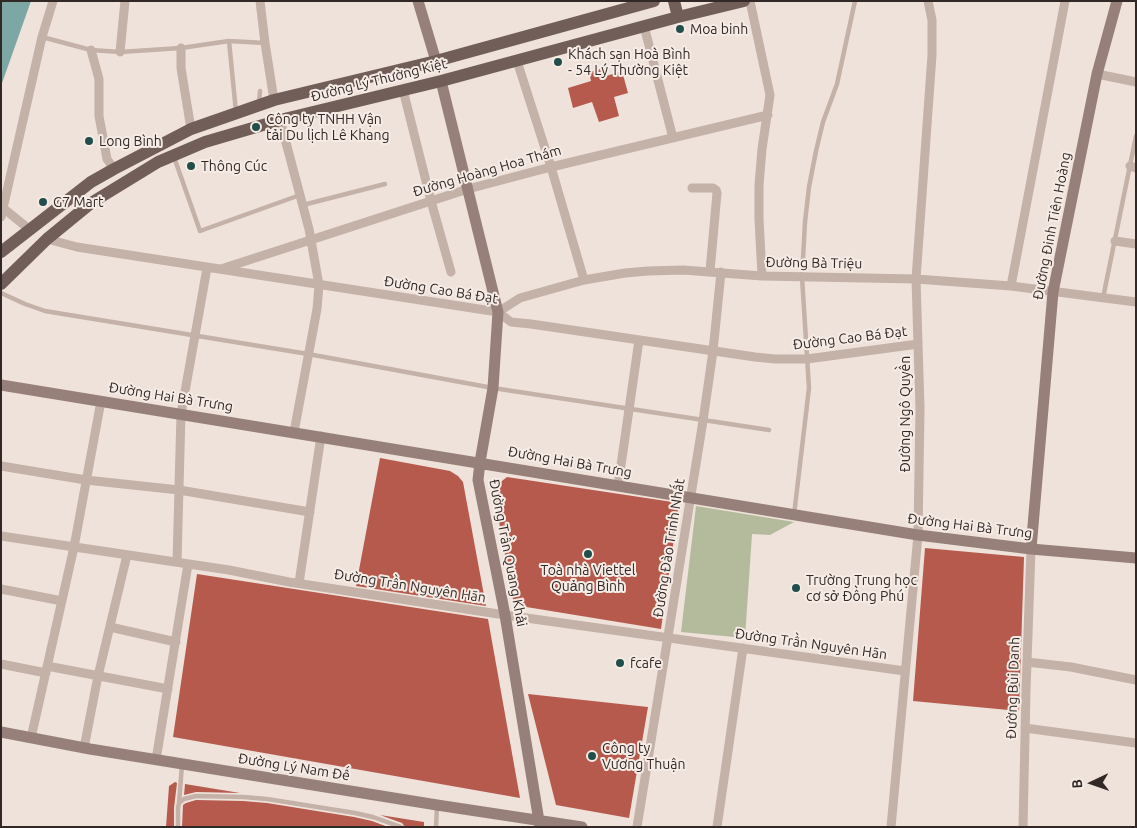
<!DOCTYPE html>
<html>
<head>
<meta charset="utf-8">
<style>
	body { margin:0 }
	#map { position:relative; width:1137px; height:828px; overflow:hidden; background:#eee2da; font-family:Ubuntu,sans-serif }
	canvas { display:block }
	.frame { position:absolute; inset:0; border:2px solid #322927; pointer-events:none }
	.north { position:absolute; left:1067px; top:758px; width:50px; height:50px; -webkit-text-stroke:4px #f6ece5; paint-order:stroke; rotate:267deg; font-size:14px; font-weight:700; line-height:20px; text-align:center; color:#322927 }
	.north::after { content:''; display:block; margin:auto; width:18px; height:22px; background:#322927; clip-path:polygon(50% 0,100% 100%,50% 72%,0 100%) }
</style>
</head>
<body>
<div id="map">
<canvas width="1137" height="828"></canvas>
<div class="frame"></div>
<div class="north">B</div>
</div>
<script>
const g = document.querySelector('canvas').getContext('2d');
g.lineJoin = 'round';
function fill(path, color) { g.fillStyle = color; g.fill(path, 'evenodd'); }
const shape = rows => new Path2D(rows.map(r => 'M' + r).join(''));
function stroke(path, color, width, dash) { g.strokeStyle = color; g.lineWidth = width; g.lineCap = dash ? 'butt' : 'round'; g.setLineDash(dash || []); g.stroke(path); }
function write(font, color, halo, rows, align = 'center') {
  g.font = font + ' Ubuntu,sans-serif'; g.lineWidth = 4; g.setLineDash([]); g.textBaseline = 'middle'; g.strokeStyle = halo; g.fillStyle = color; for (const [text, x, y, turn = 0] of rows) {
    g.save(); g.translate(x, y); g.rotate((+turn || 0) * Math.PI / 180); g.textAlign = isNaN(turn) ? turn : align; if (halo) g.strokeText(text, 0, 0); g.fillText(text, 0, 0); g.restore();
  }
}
const green = shape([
	[696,506,794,522,770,535,752,534,745,638,681,632]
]);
const water = shape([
	[1,1,31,1,1,86]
]);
const building = shape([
	[601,69,603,77,622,71,628,93,614,97,619,116,599,122,592,102,573,108,568,88,591,81,589,72],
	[380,458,450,471,458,476,463,482,486,606,356,586],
	[507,477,679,503,661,629,514,605,493,488],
	[925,548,1024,557,1019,711,913,701],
	[197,574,488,619,520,798,173,737],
	[528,694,648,707,629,818,556,805],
	[175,782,177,783,174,808,174,827,166,827,169,786],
	[185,784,240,793,196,792,184,795],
	[196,800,243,801,267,803,354,817,372,821,388,827,182,827,183,805,186,803],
	[380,815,424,822,424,827,405,827,402,823]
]);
const lane = shape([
	[42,37,91,50,120,52,181,48,229,41,265,43],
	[229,41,236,112],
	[259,104,260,91],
	[174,157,200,231,300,195],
	[303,205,385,184],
	[1,293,25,304,45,311,308,354,493,388,769,430],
	[1103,298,1136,136],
	[794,515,809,388,802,277,805,222,809,187,816,151,823,122,837,84,855,1],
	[179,803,182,765],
	[178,827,178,808,179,803,184,799,196,796,243,797,267,799,355,813,373,817,401,827],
	[436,827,437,806]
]);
const street = shape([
	[260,1,265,43,274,100],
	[750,1,770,95,762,149,759,185,759,219,762,276],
	[644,26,673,138],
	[181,48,181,68,191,129],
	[91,50,99,79,99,116,107,159,114,169],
	[120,52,125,1],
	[517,61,551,167,584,280],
	[1097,74,1136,82],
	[403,90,431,201,451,272],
	[280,120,309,229,319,285,317,309,294,432],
	[1130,166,1136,168],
	[692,188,713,188,716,190,717,193,710,271],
	[3,208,29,229],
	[1,217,42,37,53,1],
	[47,239,77,247,498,312,511,322,531,324,755,357,775,359,807,359,918,344],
	[1115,241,1136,244],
	[221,269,468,189,551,167,768,115],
	[1011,286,1065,1],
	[498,312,520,298,584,280,625,273,648,271,683,270,762,276,916,279,1011,286,1136,302],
	[1,466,86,480,179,490,310,512],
	[618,486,639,340],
	[1,536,229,570,289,582,505,615,905,671],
	[177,562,181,414,207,268],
	[299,583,321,436],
	[1,589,62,601],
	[110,627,176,642],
	[1027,662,1071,667,1136,680],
	[1,664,46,673],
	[47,666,168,689],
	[1025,728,1136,743],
	[31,738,74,547,101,401],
	[84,748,98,676,127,555],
	[156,760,188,564],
	[637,827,703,421,713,351,721,272],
	[717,827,743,648],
	[891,827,918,535,920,408,916,279,932,55,932,20,928,1],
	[1023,827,1026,691,1031,549]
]);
const secondary = shape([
	[418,1,436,61],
	[441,81,498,312,493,388,480,462,478,480,505,615,540,827],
	[1,385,918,535,1031,549,1136,558],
	[1031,549,1053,292,1097,74,1117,1],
	[1,732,90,749,437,805,582,827]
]);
const primary = shape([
	[674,1,678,17],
	[1,252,91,182,114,169,191,129,274,100,436,61,654,1],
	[1,284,47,239,91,203,158,162,205,142,280,120,441,81,678,17,744,1]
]);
const markers = [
	[680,29,5,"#214e4b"],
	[558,62,5,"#214e4b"],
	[256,127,5,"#214e4b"],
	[89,141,5,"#214e4b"],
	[191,166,5,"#214e4b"],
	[43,202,5,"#214e4b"],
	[588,554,5,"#214e4b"],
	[796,588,5,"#214e4b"],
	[620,663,5,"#214e4b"],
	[592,756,5,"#214e4b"]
];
const poiNames = [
	["Moa binh",690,29],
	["Khách sạn Hoà Bình",568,54],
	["- 54 Lý Thường Kiệt",568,70],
	["Công ty TNHH Vận",266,119],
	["tải Du lịch Lê Khang",266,135],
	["Long Bình",99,141],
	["Thông Cúc",201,166],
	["G7 Mart",53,202],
	["Toà nhà Viettel",588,570,"center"],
	["Quảng Bình",588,586,"center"],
	["Trường Trung học",806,580],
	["cơ sở Đồng Phú",806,596],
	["fcafe",630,663],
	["Công ty",602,748],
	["Vương Thuận",602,764]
];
const streetNames = [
	["Đường Lý Thường Kiệt",379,80,-14],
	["Đường Hoàng Hoa Thám",487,171,-16],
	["Đường Đinh Tiên Hoàng",1052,226,-79],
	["Đường Bà Triệu",814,263,1],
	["Đường Cao Bá Đạt",441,290,9],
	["Đường Cao Bá Đạt",850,338,-7],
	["Đường Hai Bà Trưng",171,397,9],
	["Đường Ngô Quyền",905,414,-90],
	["Đường Hai Bà Trưng",570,462,10],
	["Đường Hai Bà Trưng",970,526,7],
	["Đường Đào Trinh Nhất",669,548,-81],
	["Đường Trần Quang Khải",508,553,79],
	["Đường Trần Nguyên Hãn",410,586,9],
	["Đường Trần Nguyên Hãn",811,644,8],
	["Đường Bùi Danh",1013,688,-88],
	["Đường Lý Nam Đế",294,767,9]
];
fill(green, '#b4bb9c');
fill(water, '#7ca7a4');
fill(building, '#b75a4e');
stroke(lane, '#c4b1a7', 4.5);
stroke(street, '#c4b1a7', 9);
stroke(secondary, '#978079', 11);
stroke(primary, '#725e59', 12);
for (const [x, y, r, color] of markers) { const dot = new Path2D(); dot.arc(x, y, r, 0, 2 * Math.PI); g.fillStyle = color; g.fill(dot); stroke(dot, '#f6ece5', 2); }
write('14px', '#322927', '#f6ece5', poiNames, 'left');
write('14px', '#322927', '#f6ece5', streetNames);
</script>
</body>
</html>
